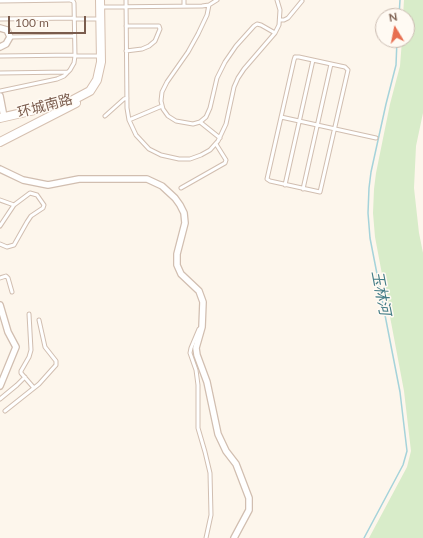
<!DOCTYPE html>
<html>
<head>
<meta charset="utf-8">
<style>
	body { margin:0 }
	#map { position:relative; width:423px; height:538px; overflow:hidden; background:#fdf6ec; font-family:Lato,sans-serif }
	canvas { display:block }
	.north { position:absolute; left:375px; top:8px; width:40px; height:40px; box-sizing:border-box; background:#fffaf3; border:1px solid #cabbb1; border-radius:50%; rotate:350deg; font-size:11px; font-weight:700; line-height:16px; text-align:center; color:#7a5c4d }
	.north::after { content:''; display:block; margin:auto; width:14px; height:18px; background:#e76f51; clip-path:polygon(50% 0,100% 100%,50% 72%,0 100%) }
	.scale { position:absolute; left:8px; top:16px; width:78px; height:18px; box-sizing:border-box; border:2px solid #7a5c4d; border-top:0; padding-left:5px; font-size:12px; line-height:14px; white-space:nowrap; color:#7a5c4d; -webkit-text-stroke:3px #fffaf3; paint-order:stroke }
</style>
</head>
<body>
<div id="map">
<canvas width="423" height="538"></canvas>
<div class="north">N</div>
<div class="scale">100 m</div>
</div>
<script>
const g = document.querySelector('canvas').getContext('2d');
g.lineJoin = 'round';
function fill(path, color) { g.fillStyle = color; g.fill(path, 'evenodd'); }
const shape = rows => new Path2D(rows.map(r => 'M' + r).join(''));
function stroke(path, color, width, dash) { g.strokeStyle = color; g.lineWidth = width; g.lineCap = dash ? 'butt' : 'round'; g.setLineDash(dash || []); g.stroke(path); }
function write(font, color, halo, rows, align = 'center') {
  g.font = font + ' Lato,"Noto Sans SC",sans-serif'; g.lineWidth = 3; g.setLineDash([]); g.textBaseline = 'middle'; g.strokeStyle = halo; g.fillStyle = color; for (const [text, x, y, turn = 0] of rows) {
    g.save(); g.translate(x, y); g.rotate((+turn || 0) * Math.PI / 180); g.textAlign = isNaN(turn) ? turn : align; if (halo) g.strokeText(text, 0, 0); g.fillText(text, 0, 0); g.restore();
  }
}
const green = shape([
	[404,0,423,0,423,113,416,146,414,188,419,233,423,253,423,538,369,538,407,467,411,451,404,391,375,237,373,213,374,189,376,173,390,104,400,66,402,40,407,40,407,16,403,16]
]);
const stream = shape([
	[399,16,400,0],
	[364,538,403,465,407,451,400,392,370,238,368,213,369,188,371,172,386,104,396,65,397,40]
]);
const lane = shape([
	[126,0,127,108,129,120,136,135,149,149,161,155,179,159,190,159,201,155,210,150,218,141,226,124,234,87,238,78,244,69,275,33,279,25,280,10,277,0],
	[184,0,184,6],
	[0,1,69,0],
	[209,5,207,15,198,34,188,52,167,82,162,92,161,101,163,109,168,116,176,121,193,124,200,122,206,117,210,108,217,78,225,62,236,46,254,26,257,24,261,25,275,33],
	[101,7,202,6,209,5,217,0],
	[0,19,74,18],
	[74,19,100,19],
	[280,20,284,20,288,18,302,1],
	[126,26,159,26,160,29,155,41,149,46,142,49,126,51],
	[10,37,74,36],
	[0,56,75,55],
	[75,56,101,56],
	[295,57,299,57,345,67,348,70,320,192,270,181,267,179,294,60,295,57],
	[0,73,68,72],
	[0,91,57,79,64,76,70,70,74,63,75,56,74,3,73,1,70,0],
	[105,116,124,99,127,98],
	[281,117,376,138],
	[129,120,162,106],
	[200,122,220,138],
	[285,185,313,60],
	[181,188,225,163,226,160,216,144],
	[303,189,331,64],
	[0,200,14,205],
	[0,226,14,205,30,193,37,195,44,205,43,208,31,216,27,222,14,245,7,247,0,244],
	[0,278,6,276,8,278,12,292],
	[29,314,31,350,29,357,21,371,21,373,34,388],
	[199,329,191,348,190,353,196,370,198,385,198,428,205,452,210,473,211,515,206,538],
	[0,399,17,385,25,377],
	[5,411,39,384,56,365,56,361,45,347,39,320]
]);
const street = shape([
	[0,28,7,30,10,37,6,44,0,47],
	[0,96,4,117],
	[0,169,23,180,48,185,79,179,147,179,162,186,175,198,180,205,184,213,185,223,177,254,177,265,181,274,199,291,203,302,202,327,196,348,197,355,207,382,218,434,226,451,236,464,249,498,249,510,234,538],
	[0,305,8,332,16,347,0,386]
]);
const secondary = shape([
	[0,118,61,104,73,100,90,91,97,80,101,62,100,0],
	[0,142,76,103]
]);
const streetNames = [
	["环城南路",45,106,-15]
];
const waterNames = [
	["玉林河",381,293,79]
];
fill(green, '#d8ecc9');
stroke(stream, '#a5d3da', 1.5);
stroke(lane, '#d1beb0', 5);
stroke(street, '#d1beb0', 8);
stroke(secondary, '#d6c0b0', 10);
stroke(lane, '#fff', 3);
stroke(street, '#fff', 5.5);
stroke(secondary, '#fff', 8);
write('14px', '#7a5c4d', '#fffaf3', streetNames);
write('italic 15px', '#437c86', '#fffaf3', waterNames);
</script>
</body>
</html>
